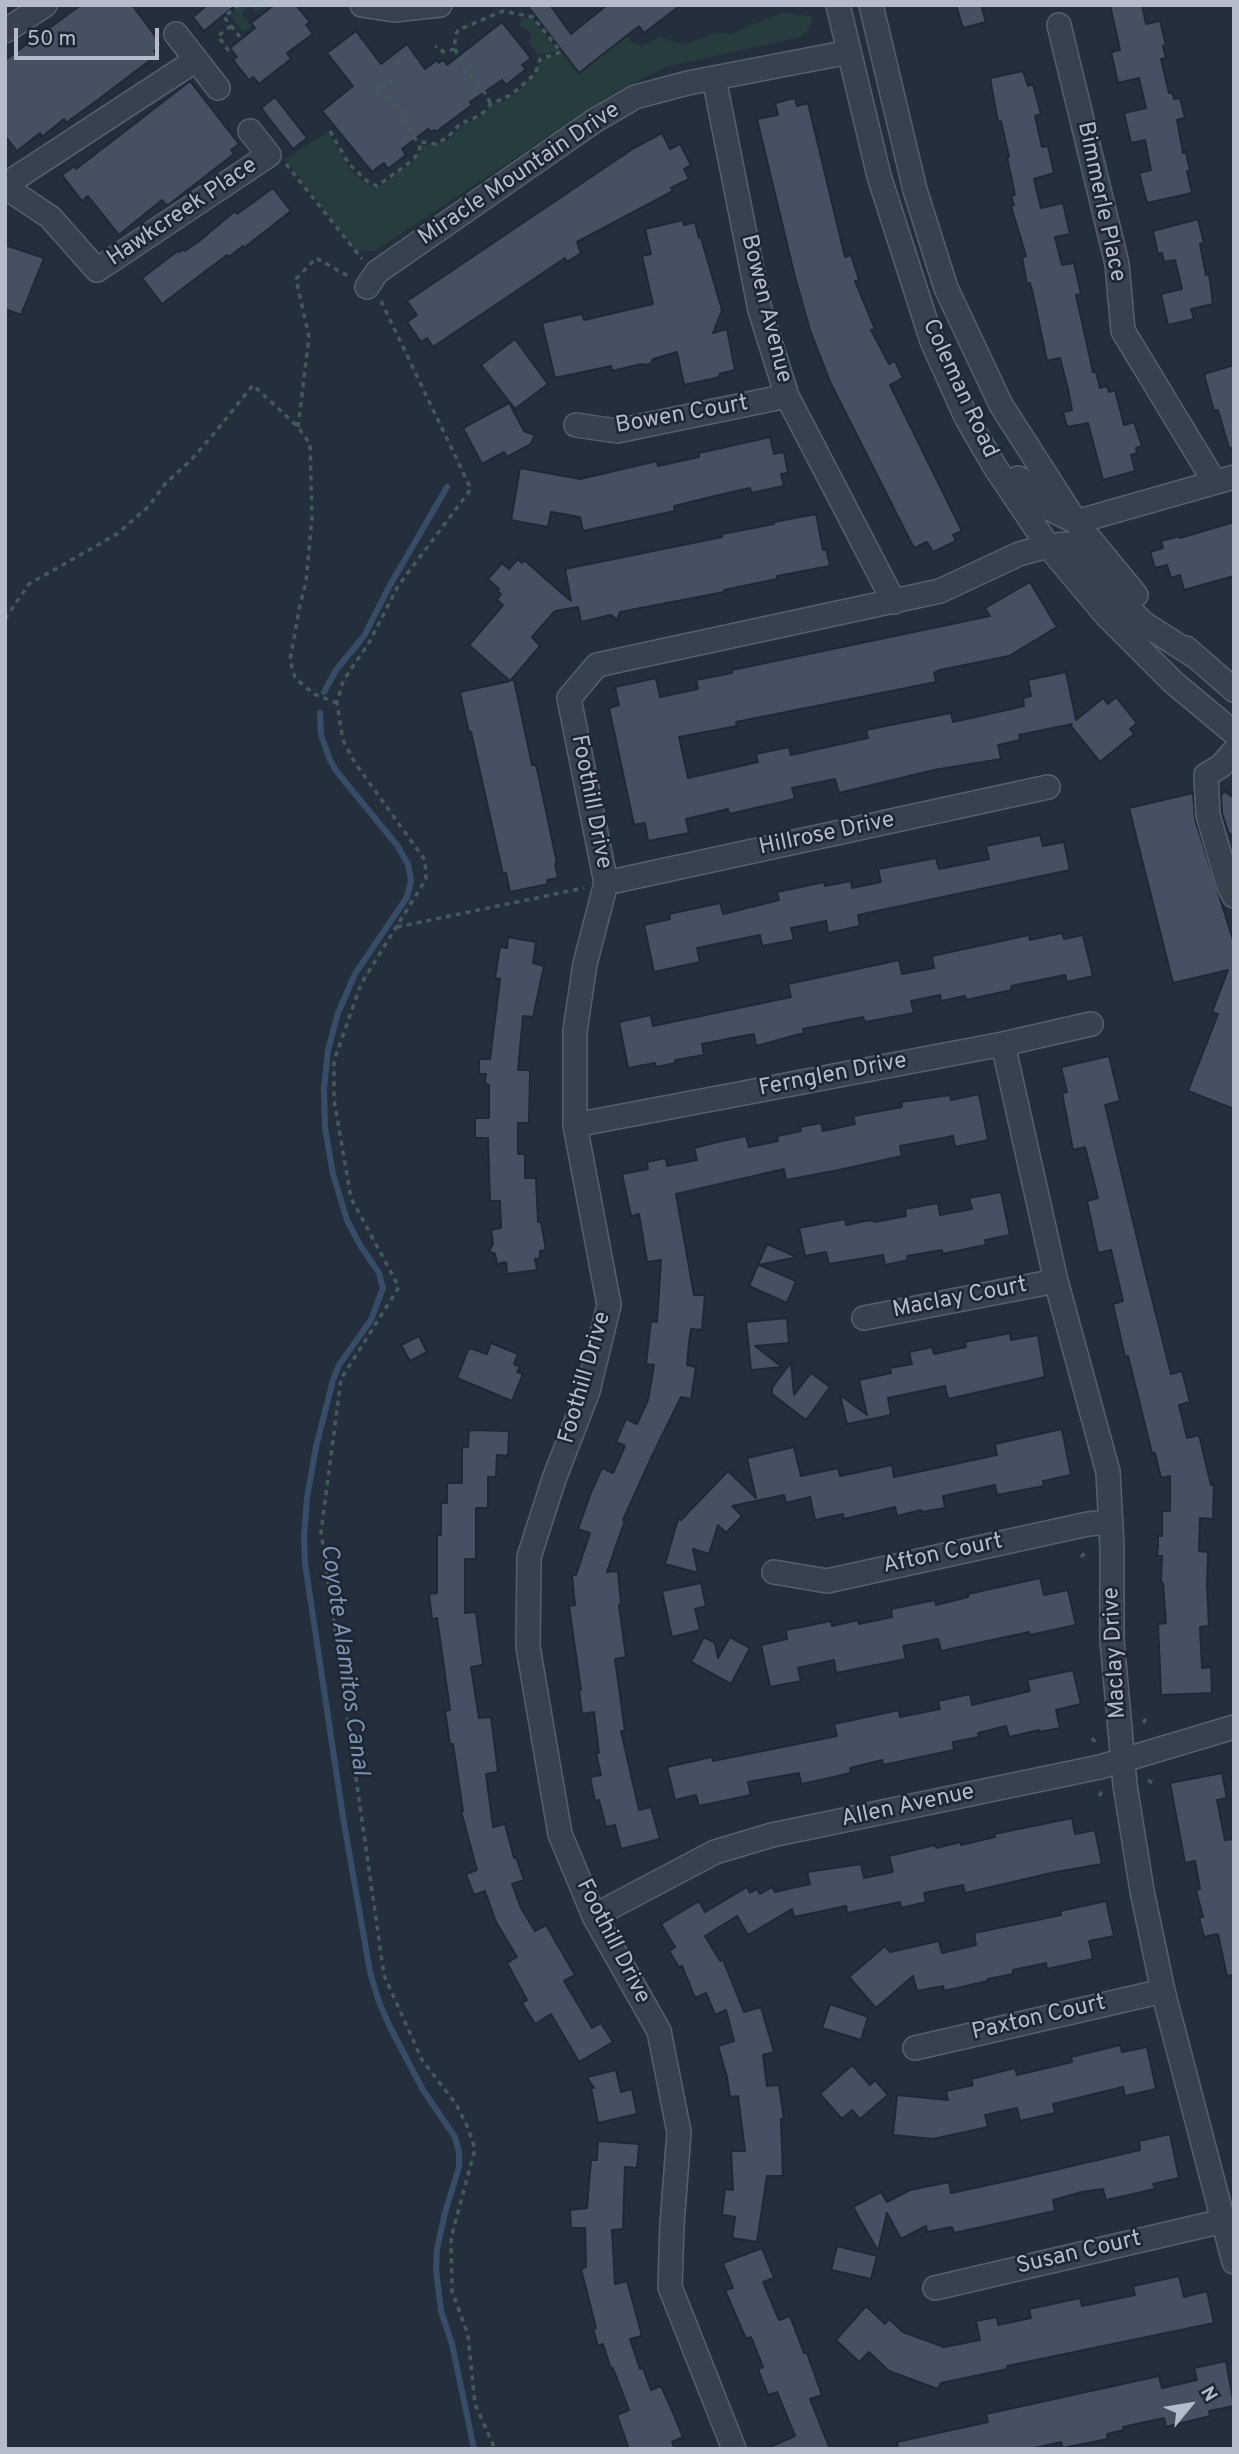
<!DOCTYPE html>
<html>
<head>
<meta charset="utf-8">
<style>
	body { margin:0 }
	#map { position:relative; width:1239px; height:2454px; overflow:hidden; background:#242f3e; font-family:Overpass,sans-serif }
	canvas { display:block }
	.frame { position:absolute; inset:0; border:7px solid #b4bcc9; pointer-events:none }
	.north { position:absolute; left:1155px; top:2370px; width:70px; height:70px; -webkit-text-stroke:5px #1d2633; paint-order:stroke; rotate:60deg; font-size:19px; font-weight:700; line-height:28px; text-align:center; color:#b4bcc9 }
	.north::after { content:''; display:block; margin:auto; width:24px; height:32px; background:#b4bcc9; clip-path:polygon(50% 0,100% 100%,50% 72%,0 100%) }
	.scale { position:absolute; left:14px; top:28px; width:145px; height:32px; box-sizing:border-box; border:4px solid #b4bcc9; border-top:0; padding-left:9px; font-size:21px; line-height:24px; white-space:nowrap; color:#b4bcc9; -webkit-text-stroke:5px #1d2633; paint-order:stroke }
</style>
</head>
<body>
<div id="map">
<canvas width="1239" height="2454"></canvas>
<div class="frame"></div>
<div class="north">N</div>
<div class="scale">50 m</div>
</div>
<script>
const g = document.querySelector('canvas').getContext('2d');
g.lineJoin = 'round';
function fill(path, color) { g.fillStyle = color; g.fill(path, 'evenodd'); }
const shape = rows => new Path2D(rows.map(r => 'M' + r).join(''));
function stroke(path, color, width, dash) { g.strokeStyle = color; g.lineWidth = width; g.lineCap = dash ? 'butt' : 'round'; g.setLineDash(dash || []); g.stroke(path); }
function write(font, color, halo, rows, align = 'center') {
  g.font = font + ' Overpass,sans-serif'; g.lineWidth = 5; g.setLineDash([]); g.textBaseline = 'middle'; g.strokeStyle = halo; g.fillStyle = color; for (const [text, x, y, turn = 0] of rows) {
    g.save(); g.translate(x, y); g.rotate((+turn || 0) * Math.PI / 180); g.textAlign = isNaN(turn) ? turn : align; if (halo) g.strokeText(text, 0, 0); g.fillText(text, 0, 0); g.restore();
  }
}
const green = shape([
	[242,5,265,5,265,7,256,12,253,8,247,7,242,14,252,26,243,32,230,15],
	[783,12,813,17,809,29,800,37,666,67,613,93,375,251,355,250,285,159,328,132,351,171,363,182,374,188,383,185,397,172,411,165,423,146,447,141,463,125,481,117,493,105,508,99,535,75,539,62,543,59,563,52,579,72,626,36,633,43,642,46,660,37,684,45,716,33,731,34],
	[532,18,558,51,538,55,529,42,531,36,529,31,519,25,523,19]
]);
const stream = shape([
	[324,692,336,670,364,636,389,587,447,487],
	[320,713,321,735,330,760,337,772,397,845,408,864,411,881,407,897,355,974,338,1013,328,1050,324,1089,325,1128,333,1174,347,1220,360,1245,379,1273,383,1288,371,1320,339,1365,333,1380,316,1447,307,1498,304,1537,305,1563,343,1817,370,1972,378,1999,389,2025,423,2090,455,2137,459,2152,459,2167,445,2213,437,2249,436,2270,441,2311,452,2344,474,2449]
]);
const building = shape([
	[81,5,132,5,162,45,154,51,157,55,95,102,66,123,64,119,42,137,40,133,17,151,5,136,5,60,81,5],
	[207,5,236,5,204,31,193,17,207,5],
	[274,5,296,5,310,22,306,25,313,34,287,53,291,59,259,84,253,77,249,80,233,60,237,57,230,48,255,28,251,23,274,5],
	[527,5,550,5,571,34,607,5,681,5,644,33,639,26,579,73,527,5],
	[956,5,981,5,986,22,963,28,956,5],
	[1110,5,1142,5,1146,24,1160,21,1166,45,1163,46,1166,58,1161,59,1169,93,1172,92,1174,99,1180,98,1185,118,1177,120,1183,153,1186,152,1190,171,1187,171,1192,193,1147,203,1139,173,1151,170,1145,140,1131,143,1124,113,1146,108,1139,78,1118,83,1111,52,1120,50,1110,5],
	[502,22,531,58,522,65,526,69,506,85,502,80,470,102,472,105,436,132,434,130,431,132,428,129,402,149,406,155,388,169,384,163,372,172,322,111,353,86,327,53,356,31,381,64,407,44,425,69,437,60,439,63,442,60,445,62,447,65,502,22],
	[1023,71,1028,86,1033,84,1041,114,1035,116,1042,147,1048,146,1054,173,1034,179,1041,208,1063,203,1070,234,1055,237,1062,265,1074,263,1081,294,1076,295,1093,372,1096,372,1100,388,1107,386,1109,392,1115,390,1124,425,1134,422,1142,446,1136,448,1137,453,1131,455,1135,471,1103,480,1088,423,1067,427,1063,412,1072,410,1068,389,1060,358,1047,361,1033,294,1030,283,1027,284,1022,257,1026,256,1011,206,1014,205,1011,196,1015,195,1007,157,1009,157,1001,121,998,122,990,78,1023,71],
	[190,81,239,144,231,150,234,154,167,206,162,200,119,235,88,196,82,201,62,175,74,166,76,169,190,81],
	[275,97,307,138,293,149,261,108,275,97],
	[795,98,797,106,808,103,845,257,851,255,859,280,855,281,875,329,871,330,889,364,895,361,903,378,890,385,962,531,953,535,956,541,933,552,927,542,914,548,830,382,810,330,795,277,757,119,778,115,775,103,795,98],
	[662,133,670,149,680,144,691,165,684,169,689,179,671,188,673,191,577,242,581,253,567,262,565,258,433,347,427,338,421,342,407,322,417,315,407,301,634,148,662,133],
	[273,188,291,211,244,248,243,246,229,257,227,255,162,304,142,278,179,250,180,252,183,249,185,251,198,242,235,211,237,214,273,188],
	[1198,219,1204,243,1200,244,1206,275,1209,274,1213,304,1191,309,1194,319,1168,325,1161,294,1182,289,1175,260,1164,262,1162,253,1158,254,1153,231,1198,219],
	[683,220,684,225,695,222,699,238,701,238,722,310,713,333,727,329,735,370,719,374,720,377,684,385,677,352,653,359,650,364,644,365,642,364,612,371,611,366,555,378,542,323,582,314,584,320,653,304,642,256,651,254,645,229,683,220],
	[5,245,44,258,21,315,5,309,5,245],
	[515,339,548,384,515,409,481,365,515,339],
	[1234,365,1234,448,1229,448,1218,410,1214,411,1204,374,1234,365],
	[509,403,524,431,535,435,531,444,507,457,504,452,482,464,463,428,509,403],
	[770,437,774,454,784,452,788,473,781,474,784,486,751,493,750,488,715,496,674,506,675,511,583,531,580,517,551,512,548,527,511,520,520,468,580,479,657,461,658,466,699,457,699,453,770,437],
	[816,514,823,550,826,549,830,566,777,576,777,579,724,590,724,592,620,612,617,620,611,615,581,622,578,607,555,611,532,637,540,646,511,680,514,680,532,765,536,765,539,778,557,863,555,864,558,878,547,880,548,884,510,892,506,873,503,874,471,732,469,733,460,692,510,681,469,645,503,605,497,600,501,594,497,591,499,589,488,579,502,563,509,569,518,559,522,563,524,560,571,601,565,569,722,537,722,534,774,524,774,522,816,514],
	[1234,522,1234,576,1184,590,1180,575,1171,578,1167,565,1155,568,1150,552,1163,548,1161,541,1180,536,1180,538,1234,522],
	[1030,582,1057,627,1009,656,940,670,934,673,936,682,736,722,737,726,679,737,688,778,758,762,756,754,789,747,791,755,868,738,866,730,905,722,951,713,953,722,1024,706,1023,698,1031,696,1028,680,1066,672,1076,720,1103,698,1108,704,1116,697,1137,723,1130,729,1134,734,1100,762,1070,725,1072,724,1019,735,1020,740,998,745,1001,759,934,770,839,793,835,779,792,788,795,799,729,814,728,809,686,819,689,833,648,841,645,823,634,825,609,708,619,705,615,687,656,678,660,697,698,689,696,680,732,673,732,670,990,616,985,608,1030,582],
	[1224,791,1234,798,1234,837,1228,832,1222,813,1221,796,1224,791],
	[1193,793,1195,819,1234,943,1234,1109,1188,1091,1218,1014,1212,1012,1228,970,1173,983,1129,808,1193,793],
	[1040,835,1043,846,1064,842,1070,870,858,915,860,926,828,933,826,921,791,928,794,940,762,946,760,935,697,948,700,962,654,972,644,925,670,919,669,914,720,903,723,914,779,900,777,892,824,882,825,886,851,881,852,888,881,882,878,869,936,858,939,869,989,859,986,846,1040,835],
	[1062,933,1064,939,1083,935,1093,976,1067,982,1065,975,1011,986,1012,990,966,1000,965,996,941,1001,940,995,911,1001,914,1013,865,1022,863,1017,803,1029,804,1033,756,1046,754,1034,732,1038,702,1044,704,1055,675,1060,676,1063,656,1067,655,1063,628,1068,619,1022,651,1015,653,1026,791,997,788,984,899,960,902,974,934,968,932,956,1029,935,1030,940,1062,933],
	[508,937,536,942,533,963,544,966,533,1017,523,1016,518,1070,530,1070,529,1123,518,1123,518,1154,525,1154,525,1178,536,1178,538,1222,541,1222,546,1250,540,1251,540,1258,535,1259,537,1270,507,1274,506,1262,497,1264,495,1254,489,1251,493,1244,491,1230,501,1228,500,1201,490,1201,488,1138,475,1138,475,1118,489,1118,489,1085,485,1083,486,1074,479,1074,479,1059,490,1059,500,979,495,978,500,947,507,948,508,937],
	[1109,1056,1120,1101,1105,1105,1145,1271,1171,1374,1182,1371,1190,1402,1179,1405,1187,1438,1199,1435,1211,1485,1214,1485,1213,1519,1200,1518,1199,1551,1208,1552,1207,1587,1209,1626,1200,1627,1202,1668,1211,1667,1212,1693,1161,1695,1158,1624,1166,1623,1163,1583,1161,1583,1162,1556,1157,1556,1158,1546,1158,1536,1162,1536,1162,1511,1170,1511,1170,1476,1161,1478,1155,1453,1152,1453,1128,1356,1125,1357,1113,1304,1123,1301,1116,1271,1111,1250,1098,1253,1087,1201,1098,1198,1085,1147,1073,1150,1062,1093,1067,1092,1061,1067,1109,1056],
	[979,1094,988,1140,955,1147,953,1136,900,1146,902,1156,839,1170,786,1180,784,1169,676,1194,694,1295,705,1295,702,1330,691,1329,689,1343,687,1365,696,1367,691,1399,681,1397,651,1458,623,1520,625,1520,607,1572,618,1571,621,1605,619,1605,626,1657,615,1659,625,1731,621,1731,639,1810,651,1807,660,1839,621,1849,615,1825,606,1827,599,1800,595,1801,590,1777,601,1775,596,1753,599,1753,594,1712,582,1714,579,1690,581,1690,569,1606,575,1605,572,1575,576,1575,590,1533,578,1529,592,1490,602,1468,613,1473,625,1446,616,1442,626,1419,637,1424,648,1400,654,1365,646,1364,651,1321,657,1322,661,1260,647,1262,639,1214,631,1216,622,1174,648,1169,647,1162,666,1158,667,1166,697,1160,694,1148,722,1141,746,1136,749,1147,778,1141,777,1136,801,1131,800,1127,821,1123,823,1131,855,1124,853,1116,902,1107,901,1102,950,1095,951,1100,979,1094],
	[1001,1192,1010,1235,985,1240,986,1245,942,1254,942,1250,907,1256,908,1260,885,1265,883,1255,829,1264,826,1252,805,1256,799,1228,845,1219,846,1225,870,1220,875,1222,906,1216,905,1209,938,1203,940,1215,972,1209,969,1198,1001,1192],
	[767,1244,797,1257,759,1265,796,1281,787,1303,749,1286,767,1244],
	[787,1318,789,1343,755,1346,782,1367,751,1370,746,1322,787,1318],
	[1010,1333,1011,1340,1038,1335,1045,1377,948,1399,945,1386,888,1398,891,1415,847,1424,840,1395,867,1415,859,1380,891,1373,890,1368,912,1364,909,1352,932,1347,934,1354,966,1347,965,1342,1010,1333],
	[419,1336,427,1352,410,1361,401,1345,419,1336],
	[491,1343,518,1354,514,1364,520,1367,517,1372,523,1374,512,1401,457,1378,469,1348,487,1354,491,1343],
	[791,1362,794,1395,811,1373,830,1387,806,1420,772,1394,772,1388,791,1362],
	[1062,1429,1071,1475,1043,1481,1044,1486,997,1495,995,1485,943,1496,945,1508,922,1512,921,1510,897,1516,895,1507,844,1519,843,1514,815,1520,810,1497,786,1503,784,1495,732,1506,742,1516,726,1533,718,1525,709,1554,693,1549,698,1573,665,1564,678,1519,681,1520,728,1471,756,1498,747,1458,794,1447,801,1476,838,1468,840,1476,892,1465,894,1477,997,1455,995,1444,1062,1429],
	[469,1430,509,1431,508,1456,497,1455,496,1477,488,1477,488,1508,476,1508,476,1559,465,1559,465,1613,476,1612,483,1665,471,1667,479,1718,491,1717,498,1772,486,1774,493,1827,505,1824,514,1858,516,1857,524,1880,512,1884,521,1908,535,1931,546,1925,575,1975,564,1981,592,2028,601,2023,613,2042,579,2062,551,2014,535,2024,522,2003,527,2000,507,1963,517,1957,496,1922,485,1891,474,1895,466,1874,477,1870,461,1811,463,1811,453,1744,450,1744,445,1711,450,1710,437,1618,432,1619,429,1594,437,1593,437,1535,441,1535,441,1503,447,1503,447,1483,462,1483,462,1450,463,1447,468,1447,469,1430],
	[1040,1578,1044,1595,1068,1590,1076,1625,1030,1635,1029,1632,941,1651,938,1639,903,1646,906,1659,836,1673,834,1660,798,1668,801,1681,770,1687,761,1645,787,1639,786,1630,831,1621,832,1626,858,1620,859,1624,892,1617,891,1609,935,1600,936,1605,968,1597,968,1594,1040,1578],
	[701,1583,706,1606,695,1609,700,1630,672,1637,662,1591,701,1583],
	[704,1637,715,1643,718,1658,730,1637,750,1648,731,1684,691,1662,704,1637],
	[1073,1670,1081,1704,1056,1710,1060,1728,1039,1732,1039,1730,1009,1737,1006,1726,978,1733,979,1737,953,1742,954,1750,883,1765,882,1760,850,1768,851,1773,825,1779,801,1784,799,1773,748,1782,751,1795,699,1806,696,1795,675,1800,667,1767,712,1757,713,1761,837,1736,834,1724,899,1710,900,1717,940,1709,938,1701,970,1694,972,1705,1030,1691,1027,1680,1073,1670],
	[1222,1773,1227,1798,1217,1800,1225,1840,1234,1839,1234,1975,1227,1976,1218,1934,1204,1937,1199,1918,1203,1917,1196,1890,1200,1889,1195,1861,1185,1863,1170,1783,1222,1773],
	[1072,1818,1075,1834,1095,1830,1102,1864,1056,1872,965,1893,963,1885,924,1893,926,1902,901,1908,900,1902,847,1913,846,1906,794,1917,792,1909,748,1935,737,1916,705,1936,720,1961,723,1960,744,2012,761,2007,774,2052,763,2055,767,2086,779,2085,784,2119,781,2119,783,2176,767,2176,757,2242,732,2238,735,2217,722,2215,725,2189,733,2190,731,2151,745,2151,738,2096,730,2097,727,2077,718,2046,734,2041,726,2010,715,2015,706,1993,695,1998,682,1966,679,1967,669,1951,675,1947,661,1924,699,1901,705,1912,747,1887,750,1893,757,1889,760,1894,772,1887,775,1892,810,1884,807,1872,861,1864,864,1878,893,1872,889,1856,935,1845,936,1848,961,1842,961,1845,995,1837,994,1834,1072,1818],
	[1106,1901,1114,1936,1089,1941,1093,1959,1047,1969,1046,1963,1013,1970,1013,1974,988,1979,988,1981,944,1991,943,1986,917,1991,913,1976,876,2008,849,1977,885,1946,890,1952,939,1941,942,1953,976,1945,974,1933,1061,1915,1060,1911,1106,1901],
	[830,2004,868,2017,861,2040,822,2028,830,2004],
	[1120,2045,1122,2052,1147,2047,1156,2089,1125,2096,1123,2087,1053,2104,1055,2113,1020,2121,1017,2108,985,2115,988,2127,933,2139,893,2135,897,2095,948,2100,946,2091,973,2085,971,2079,1015,2068,1017,2075,1072,2062,1071,2057,1120,2045],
	[852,2065,870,2085,875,2080,888,2095,860,2119,852,2110,842,2119,820,2094,852,2065],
	[616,2070,621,2092,632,2089,637,2114,598,2123,591,2088,594,2088,587,2077,616,2070],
	[1170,2134,1179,2178,1153,2184,1155,2189,1129,2195,1106,2200,1103,2189,1082,2192,1053,2200,1055,2211,954,2233,952,2227,927,2232,926,2226,901,2239,887,2213,878,2251,853,2207,881,2192,887,2202,910,2190,949,2182,951,2193,1016,2179,1140,2150,1139,2141,1170,2134],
	[598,2141,639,2144,637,2168,625,2167,623,2229,612,2230,615,2284,627,2281,642,2336,630,2339,640,2369,643,2368,651,2390,661,2386,674,2415,683,2437,672,2442,675,2449,629,2449,617,2415,629,2410,613,2368,611,2369,603,2344,598,2346,593,2329,596,2328,581,2269,586,2267,585,2228,571,2228,570,2210,587,2208,591,2160,597,2160,598,2141],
	[837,2246,877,2256,871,2279,831,2270,837,2246],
	[762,2248,774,2278,763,2282,779,2320,790,2316,804,2353,807,2353,822,2395,810,2399,830,2449,765,2449,795,2436,777,2392,768,2395,758,2369,763,2367,751,2337,746,2339,725,2290,733,2288,723,2263,762,2248],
	[1179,2276,1184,2297,1207,2291,1214,2323,1007,2366,1008,2369,941,2383,938,2389,889,2371,869,2352,859,2362,836,2340,866,2306,885,2324,889,2319,903,2332,944,2347,980,2340,976,2321,997,2317,998,2325,1031,2318,1029,2309,1080,2298,1082,2306,1135,2295,1133,2286,1179,2276],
	[1226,2361,1234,2406,1209,2411,1210,2416,1166,2427,1164,2418,1123,2427,1124,2430,1107,2434,1108,2439,1063,2448,1061,2442,1030,2449,898,2449,897,2442,988,2422,986,2414,1159,2376,1162,2388,1197,2380,1194,2368,1226,2361]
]);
const path = shape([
	[239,5,224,17,240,37],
	[231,26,218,36,231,54],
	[455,49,464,69,483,90,491,104],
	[393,79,377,91,404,114,415,139,421,142,436,144,448,137,460,124,481,115,491,104,511,95,535,74,540,59,561,52,533,17,503,11,458,30,455,36,455,49,444,52,435,46],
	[330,131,349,164,368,182,377,186,413,160,419,151,421,142],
	[286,164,362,259],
	[381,301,471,489,398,586,370,641,343,681,337,703,343,740,355,763,425,860,426,879,361,984,334,1061,334,1100,351,1198,399,1287,341,1379,321,1532,384,1975,422,2060,456,2104,468,2128,475,2149,451,2238,452,2291,468,2335,475,2404,495,2449],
	[298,427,309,337,296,279,316,258,350,277],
	[5,619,29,584,117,534,149,506,165,484,192,459,217,430,253,385,298,427,310,444,312,518,306,582,300,605,290,660,295,678,314,694,337,703],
	[397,927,584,888],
	[1081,1557,1086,1552],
	[1143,1723,1147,1717],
	[1092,1738,1097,1744],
	[1148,1780,1154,1784],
	[1099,1796,1103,1790]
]);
const minor = shape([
	[362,5,394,10,440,5],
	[838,5,879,176,932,341,966,417,995,467,1048,546,1106,615,1173,682,1234,733],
	[871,5,915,190,946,288,1001,405,1076,522,1136,595],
	[1059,25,1117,264,1123,331,1214,481],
	[5,31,45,5],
	[176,34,218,88],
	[714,78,760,310,787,396,894,602],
	[5,185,196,60],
	[5,187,50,217,97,270,269,155,250,131],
	[367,287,377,272,594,121,635,97,688,83,849,52],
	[576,425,617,431,787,396],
	[1018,478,1022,480,1034,499,1048,508,1076,522,1234,477],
	[1186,648,1234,690],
	[1234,751,1221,766,1206,775,1208,815,1228,884,1234,896],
	[606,883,1048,787],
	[1003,1044,1056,1281,1108,1472,1112,1547,1112,1640,1125,1785,1142,1891,1163,1991,1234,2262],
	[575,1125,1003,1044,1091,1024],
	[864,1318,1056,1281],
	[774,1572,827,1581,1088,1524,1111,1522],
	[594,1916,715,1852,772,1835,1100,1767,1234,1727],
	[915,2048,1163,1991],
	[935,2288,1223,2221],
	[734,2449,670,2287,672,2225,679,2132,659,2031,594,1916,560,1834,528,1647,529,1557,554,1479,588,1391,609,1305,575,1125,575,1031,585,964,606,883,569,698,597,665,940,591,1019,554,1048,546,1067,544,1143,623,1196,657]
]);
const streetNames = [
	["Miracle Mountain Drive",520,175,-34],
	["Bimmerle Place",1100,202,78],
	["Hawkcreek Place",183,213,-34],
	["Bowen Avenue",765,309,76],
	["Coleman Road",959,389,65],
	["Bowen Court",682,416,-10],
	["Foothill Drive",590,802,79],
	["Hillrose Drive",827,835,-12],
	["Fernglen Drive",833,1076,-11],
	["Maclay Court",960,1299,-11],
	["Foothill Drive",586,1378,-74],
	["Afton Court",943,1555,-12],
	["Maclay Drive",1116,1653,-93],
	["Allen Avenue",908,1807,-12],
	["Foothill Drive",612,1942,63],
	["Paxton Court",1039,2019,-13],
	["Susan Court",1079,2254,-13]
];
const waterNames = [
	["Coyote Alamitos Canal",343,1660,82]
];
fill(green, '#263c3f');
stroke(stream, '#394c67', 6);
fill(building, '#455162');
stroke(building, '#1f2835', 2);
stroke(minor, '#565f6c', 26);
stroke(path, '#44595c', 3.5, [5, 5]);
stroke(minor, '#38414e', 23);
write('23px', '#b4bcc9', '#1d2633', streetNames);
write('italic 24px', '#7c92b1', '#1d2633', waterNames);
</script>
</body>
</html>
